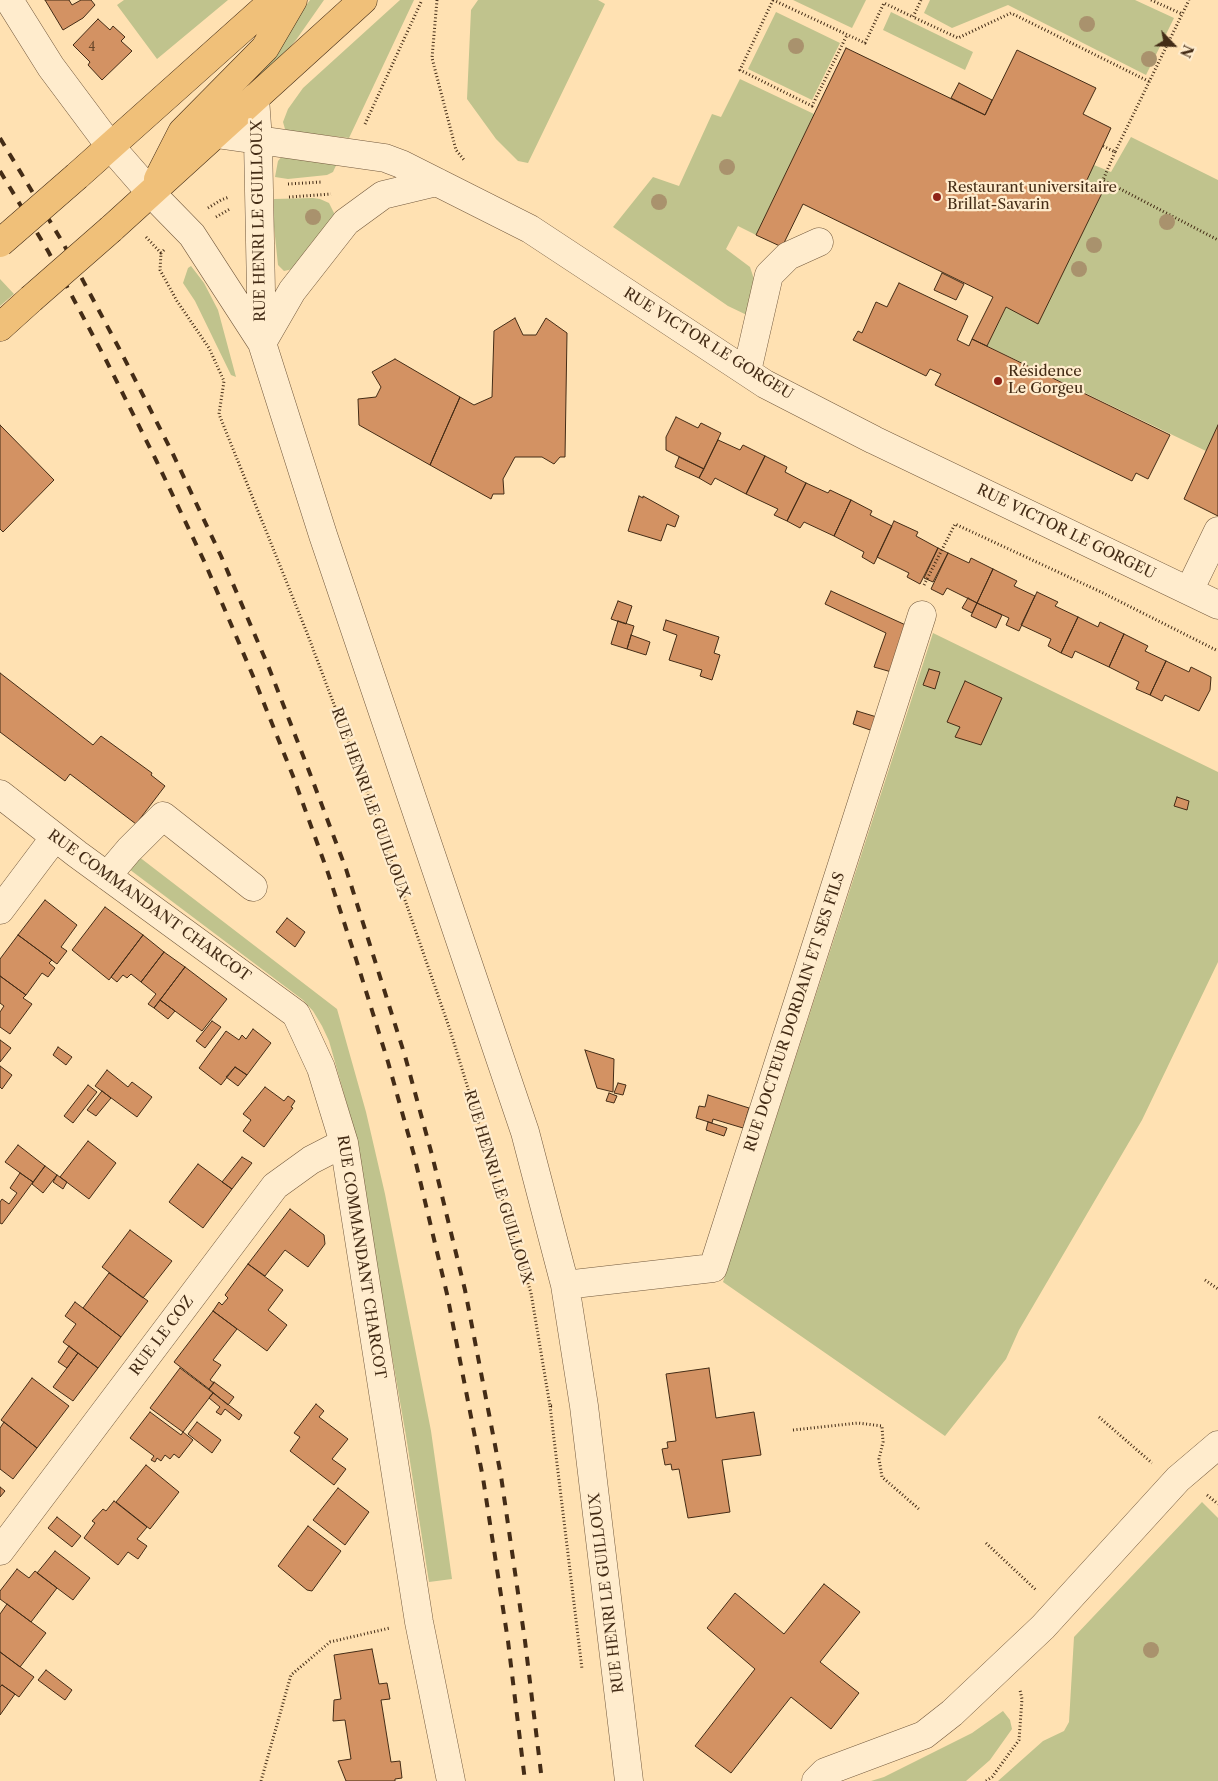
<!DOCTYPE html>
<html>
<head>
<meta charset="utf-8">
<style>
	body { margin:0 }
	#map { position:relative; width:1218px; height:1781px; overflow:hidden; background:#ffe1b2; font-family:"Libre Caslon Text",serif }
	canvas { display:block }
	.north { position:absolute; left:1148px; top:20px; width:50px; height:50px; -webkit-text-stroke:4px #ffeccd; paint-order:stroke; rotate:114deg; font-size:14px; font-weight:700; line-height:20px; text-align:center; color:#442c16 }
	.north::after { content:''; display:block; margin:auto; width:18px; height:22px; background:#442c16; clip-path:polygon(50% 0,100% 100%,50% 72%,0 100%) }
</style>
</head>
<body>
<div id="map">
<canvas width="1218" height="1781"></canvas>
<div class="north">N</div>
</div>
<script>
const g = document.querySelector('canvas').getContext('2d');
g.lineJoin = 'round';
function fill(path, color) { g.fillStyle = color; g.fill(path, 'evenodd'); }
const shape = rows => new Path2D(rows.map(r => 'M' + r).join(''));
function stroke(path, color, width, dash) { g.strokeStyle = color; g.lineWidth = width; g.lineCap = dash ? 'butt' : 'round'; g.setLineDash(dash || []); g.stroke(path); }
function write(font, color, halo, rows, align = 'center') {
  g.font = font + ' "Libre Caslon Text",serif'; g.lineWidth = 4.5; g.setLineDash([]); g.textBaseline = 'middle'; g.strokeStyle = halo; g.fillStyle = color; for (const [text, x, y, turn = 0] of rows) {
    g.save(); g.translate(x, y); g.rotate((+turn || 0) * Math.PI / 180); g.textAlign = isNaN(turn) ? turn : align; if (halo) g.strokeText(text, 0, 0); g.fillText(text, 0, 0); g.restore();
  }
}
const green = shape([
	[124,0,228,0,157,59,117,5],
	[310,0,324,0,296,40,285,53,256,78,251,73,275,49],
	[400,0,414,0,349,138,289,131,285,129,283,122,288,109,303,88],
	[478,0,598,0,605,4,528,163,518,161,496,139,467,99,471,10],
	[793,0,866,0,852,28],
	[930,0,1135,0,1174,18,1146,75,1008,5,952,28,924,13],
	[776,12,840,43,812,100,748,69],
	[891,12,973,52,965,70,883,30],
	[740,79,814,114,756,235,738,226,726,249,750,267,757,288,751,317,728,306,613,227,653,177,679,186,712,114,721,117],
	[1131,137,1218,180,1218,425,1206,451,987,346,1006,307,1038,323,1103,191,1086,182,1094,165,1111,172],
	[284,154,338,161,333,172,327,175,288,179,275,177,278,161],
	[313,198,320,199,329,203,337,219,312,242,293,269,284,271,278,265,273,217,274,199],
	[191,266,204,283,218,310,236,377,231,375,195,301,183,283,188,268],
	[0,279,14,294,0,306],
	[933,633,1218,772,1218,962,1142,1120,1019,1330,1006,1359,945,1436,723,1282],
	[134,853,337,1009,366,1112,385,1194,431,1431,452,1579,429,1582,406,1436,350,1115,329,1041,322,1026,313,1011,303,1000,125,866],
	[1202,1502,1218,1518,1218,1781,998,1781,1043,1741,1064,1731,1069,1722,1074,1637],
	[1003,1711,1010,1720,1012,1729,990,1760,966,1781,871,1781,884,1777,972,1733]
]);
const building = shape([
	[45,0,69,0,72,5,81,0,91,0,95,5,83,18,63,30,45,0],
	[98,19,110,30,113,26,125,37,121,41,132,51,102,80,88,65,90,62,73,45,98,19],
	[846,48,985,115,1017,50,1096,88,1083,114,1111,128,1086,182,1103,191,1038,324,1006,307,987,346,972,339,993,297,803,204,782,247,756,235,846,48],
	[959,83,992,100,985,115,951,98,959,83],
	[942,273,964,284,956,300,934,290,942,273],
	[899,283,968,316,957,340,969,346,972,339,1170,435,1148,479,1136,473,1132,481,935,385,941,374,930,369,926,376,853,340,858,331,862,333,876,302,887,307,899,283],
	[515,318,523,335,536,335,546,318,567,333,565,457,560,457,554,464,542,457,515,457,503,479,504,494,493,494,491,499,430,465,460,397,474,405,492,397,494,331,515,318],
	[395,359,460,397,430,465,359,425,358,399,376,397,381,387,372,372,395,359],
	[676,417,698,428,701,423,721,433,704,469,666,450,666,437,676,417],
	[0,425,54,480,3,532,0,529,0,425],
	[1218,425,1218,516,1184,499,1218,425],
	[718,440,740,450,743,445,765,456,746,494,715,478,711,485,699,478,718,440],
	[765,456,787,467,785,472,806,483,787,521,774,515,778,509,746,494,765,456],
	[679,457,704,469,699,478,675,467,679,457],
	[806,483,828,493,830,490,851,500,834,536,804,522,800,528,787,521,806,483],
	[639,496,643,498,643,496,679,516,675,527,667,524,661,541,628,531,639,496],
	[851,500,872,511,870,515,892,526,874,564,862,557,864,552,834,536,851,500],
	[894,521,918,532,916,536,938,548,920,584,907,577,909,573,877,557,894,521],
	[938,548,948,553,933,582,924,578,938,548],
	[948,553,969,563,971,558,993,569,977,603,947,588,943,595,931,589,948,553],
	[993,569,1017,581,1014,586,1035,596,1019,631,1006,625,1009,618,977,603,993,569],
	[831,591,910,627,895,673,874,667,886,633,825,604,831,591],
	[1037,592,1058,602,1055,606,1078,617,1061,653,1048,646,1051,639,1021,625,1037,592],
	[968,598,977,603,972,613,962,608,968,598],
	[618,601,632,606,626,624,611,619,618,601],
	[977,603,1002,615,996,628,971,616,977,603],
	[1078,617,1098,627,1100,622,1124,634,1109,667,1075,651,1072,658,1061,653,1078,617],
	[666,620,719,637,714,653,720,655,712,680,700,676,702,670,669,660,677,635,663,630,666,620],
	[618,621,634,626,627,649,611,644,618,621],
	[1124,634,1148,646,1145,651,1166,661,1150,695,1136,689,1139,682,1109,667,1124,634],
	[631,635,650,642,646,655,627,649,631,635],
	[1166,661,1189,672,1191,667,1211,677,1210,690,1199,711,1165,695,1162,701,1150,695,1166,661],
	[929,669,940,672,935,689,923,685,929,669],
	[0,673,93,745,101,736,152,773,151,775,165,786,136,824,70,774,65,781,0,732,0,673],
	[965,681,1002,698,981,745,955,737,960,727,947,722,965,681],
	[857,711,880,718,876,732,853,724,857,711],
	[1177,797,1189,801,1187,810,1174,806,1177,797],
	[45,900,77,925,61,947,67,951,57,964,18,935,45,900],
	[105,907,143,935,109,980,72,950,105,907],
	[287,918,305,932,295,947,276,932,287,918],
	[18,935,52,960,49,963,55,968,48,977,42,973,26,995,0,976,0,959,18,935],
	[143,935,164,952,141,982,131,974,127,978,123,975,117,982,111,977,143,935],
	[164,952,185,967,154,1008,148,1004,156,994,141,982,164,952],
	[185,967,227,999,202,1031,160,1000,185,967],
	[0,976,26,995,23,998,32,1004,10,1034,0,1027,0,1012,4,1006,0,1003,0,976],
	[160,1000,175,1011,168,1019,154,1008,160,1000],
	[212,1021,221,1027,205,1048,196,1041,212,1021],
	[253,1029,271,1043,247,1075,235,1067,221,1085,199,1068,226,1031,239,1040,242,1035,246,1039,253,1029],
	[0,1040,11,1048,0,1062,0,1040],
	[58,1047,72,1057,66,1065,53,1055,58,1047],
	[585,1050,614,1059,613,1092,597,1088,585,1050],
	[0,1066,12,1075,2,1089,0,1087,0,1066],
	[235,1067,247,1075,238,1086,226,1077,235,1067],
	[107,1070,128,1087,132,1082,152,1097,137,1117,95,1086,107,1070],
	[618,1083,626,1085,623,1095,614,1093,618,1083],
	[88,1085,97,1092,73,1123,64,1116,88,1085],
	[265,1087,284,1101,288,1096,295,1101,291,1107,293,1108,264,1147,243,1131,251,1120,243,1114,265,1087],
	[102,1091,111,1098,96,1116,87,1110,102,1091],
	[609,1093,617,1096,614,1103,606,1101,609,1093],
	[708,1095,749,1108,743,1128,713,1119,712,1123,696,1118,699,1106,705,1107,708,1095],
	[708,1122,727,1128,724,1136,706,1130,708,1122],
	[88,1141,116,1163,89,1199,60,1177,88,1141],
	[18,1145,45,1166,33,1182,5,1162,18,1145],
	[242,1157,252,1163,232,1189,222,1182,242,1157],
	[198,1164,232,1189,203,1228,169,1202,198,1164],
	[45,1166,57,1175,43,1193,32,1184,45,1166],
	[20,1173,33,1182,2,1224,0,1223,0,1202,2,1199,9,1204,17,1193,10,1188,20,1173],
	[57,1175,67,1182,63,1189,53,1182,57,1175],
	[290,1209,324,1235,325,1244,308,1267,285,1250,265,1276,248,1264,290,1209],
	[130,1230,172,1261,143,1298,102,1267,130,1230],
	[248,1264,283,1290,268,1310,287,1325,267,1351,213,1311,219,1302,222,1305,228,1298,225,1295,248,1264],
	[109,1273,148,1301,121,1337,83,1308,109,1273],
	[75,1302,121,1337,98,1368,63,1342,76,1324,65,1316,75,1302],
	[213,1311,237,1329,213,1360,221,1365,210,1380,214,1383,209,1389,174,1362,213,1311],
	[69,1346,78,1353,67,1368,58,1362,69,1346],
	[78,1353,98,1368,73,1401,53,1387,78,1353],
	[180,1368,213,1393,183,1432,150,1408,180,1368],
	[709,1368,716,1418,754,1412,761,1455,722,1460,730,1512,688,1518,679,1469,672,1470,671,1464,665,1465,662,1449,668,1448,667,1442,676,1441,666,1374,709,1368],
	[32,1378,69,1406,37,1448,1,1420,32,1378],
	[214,1382,234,1397,228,1405,209,1389,214,1382],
	[213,1393,242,1415,239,1420,225,1409,221,1415,216,1412,220,1407,209,1398,213,1393],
	[316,1404,324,1411,319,1417,348,1439,332,1459,346,1469,334,1485,290,1451,300,1437,294,1433,316,1404],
	[150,1412,181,1435,183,1432,193,1440,179,1458,174,1454,170,1459,165,1455,161,1461,157,1458,155,1462,151,1460,154,1456,130,1438,150,1412],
	[4,1422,37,1448,13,1479,0,1469,0,1428,4,1422],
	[197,1422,221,1440,212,1453,188,1434,197,1422],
	[146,1465,179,1492,150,1529,116,1502,146,1465],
	[0,1487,5,1491,0,1497,0,1487],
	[338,1488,369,1512,345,1545,313,1520,338,1488],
	[114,1501,147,1527,137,1539,147,1546,138,1559,128,1552,118,1565,84,1538,95,1523,92,1521,103,1509,106,1511,114,1501],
	[57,1517,81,1536,72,1547,48,1528,57,1517],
	[308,1526,341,1551,312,1591,307,1590,278,1566,308,1526],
	[55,1551,90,1578,73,1600,37,1573,55,1551],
	[17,1569,29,1578,35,1571,57,1588,31,1622,0,1599,0,1591,17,1569],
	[824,1584,860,1612,820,1662,859,1693,831,1729,791,1697,731,1773,695,1746,755,1669,707,1628,735,1593,784,1634,824,1584],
	[7,1604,46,1633,20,1667,0,1652,0,1614,7,1604],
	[372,1649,379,1684,387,1683,390,1699,381,1700,391,1762,400,1761,402,1778,395,1779,395,1781,346,1781,338,1761,351,1759,345,1720,333,1721,334,1700,341,1699,334,1655,372,1649],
	[0,1652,34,1677,19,1697,2,1685,0,1687,0,1652],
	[46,1670,72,1690,65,1700,38,1680,46,1670],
	[2,1685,15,1694,0,1715,0,1687,2,1685]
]);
const path = shape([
	[437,0,432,58,456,150,464,160],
	[773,0,740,70,812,106,847,35],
	[773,0,865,43,884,3,913,17],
	[921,0,913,17,958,38,1011,13,1150,82],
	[1151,0,1182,14],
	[365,124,422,0],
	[1103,146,1115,152,1189,0],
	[1115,152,1103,180,1218,240],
	[288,184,322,182],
	[289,197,331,194],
	[208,208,221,200,229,197],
	[216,217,230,209],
	[146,237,161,253,163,252],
	[164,250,161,253,160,270,177,301,209,348,224,381,219,414,307,633,371,802,450,1030,531,1293,550,1406,553,1406],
	[924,585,955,524,1101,592,1218,651],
	[1205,1280,1218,1289],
	[550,1406,582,1669],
	[1099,1417,1152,1463],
	[793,1430,858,1423,882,1426,883,1442,879,1459,882,1477,920,1510],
	[1207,1495,1218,1504],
	[986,1543,1036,1590],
	[261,1781,291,1675,330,1642,390,1628],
	[986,1781,992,1777,1019,1740,1022,1699,1020,1690]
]);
const minor = shape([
	[9,0,51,67,110,146,151,193,192,235,262,343,323,535,525,1132,565,1285,584,1406,629,1781],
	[255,98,258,140,262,343],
	[216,134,385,158,401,164,530,229,765,384,874,440,1218,605],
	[262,343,292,291,346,222,383,195,437,182],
	[747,371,769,275,788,256,819,242],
	[1189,591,1218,531],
	[0,794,77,854,296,1014,321,1068,344,1143,419,1622,451,1781],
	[107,876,129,850,163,816,253,887],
	[0,910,55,837],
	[565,1285,713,1268,922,615],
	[0,1551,275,1186,311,1160,344,1143],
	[816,1781,825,1772,924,1735,952,1713,1043,1627,1178,1479,1218,1445]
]);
const major = shape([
	[77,176,274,0],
	[158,179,182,132,265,48,293,0],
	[111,229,363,0],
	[0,327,31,299]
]);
const rail = shape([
	[0,138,63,243,121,352,172,452,221,556,269,668,309,771,346,869,405,1056,432,1155,465,1290,501,1476,525,1641,542,1781],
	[0,171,48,251,106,360,156,460,205,563,253,676,293,776,328,873,356,959,388,1062,414,1155,447,1294,483,1478,508,1641,525,1781]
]);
const majorBridge = shape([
	[0,243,77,176],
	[31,299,111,229]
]);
const trees = [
	[1087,24],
	[796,46],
	[1149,59],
	[727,167],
	[659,202],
	[313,217],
	[1167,222],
	[1094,245],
	[1079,269],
	[1151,1650]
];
const markers = [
	[937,197,5,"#8f2418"],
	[998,381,5,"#8f2418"]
];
const numberNames = [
	["4",92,48]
];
const poiNames = [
	["Restaurant universitaire",947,188],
	["Brillat-Savarin",947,205],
	["Résidence",1008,372],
	["Le Gorgeu",1008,389]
];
const streetNames = [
	["RUE HENRI LE GUILLOUX",259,221,-91],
	["RUE VICTOR LE GORGEU",708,344,32],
	["RUE VICTOR LE GORGEU",1066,532,26],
	["RUE HENRI LE GUILLOUX",370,803,70],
	["RUE COMMANDANT CHARCOT",149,906,36],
	["RUE DOCTEUR DORDAIN ET SES FILS",795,1012,-72],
	["RUE HENRI LE GUILLOUX",498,1187,73],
	["RUE COMMANDANT CHARCOT",361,1257,81],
	["RUE LE COZ",162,1336,-53],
	["RUE HENRI LE GUILLOUX",607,1593,-97]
];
fill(green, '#c0c38d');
fill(building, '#d39263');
stroke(building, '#442c16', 1);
stroke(minor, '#73593d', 29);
stroke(major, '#442c16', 29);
stroke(path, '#442c16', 3, [1, 2.5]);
stroke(minor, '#ffeccd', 28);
stroke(major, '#f0c079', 28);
stroke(rail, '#442c16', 4, [9, 9]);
stroke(majorBridge, '#442c16', 29, []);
stroke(majorBridge, '#f0c079', 28);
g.fillStyle = '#a9926d';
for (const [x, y] of trees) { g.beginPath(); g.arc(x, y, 8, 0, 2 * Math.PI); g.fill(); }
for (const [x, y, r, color] of markers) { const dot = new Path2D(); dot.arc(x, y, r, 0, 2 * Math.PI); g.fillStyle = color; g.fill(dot); stroke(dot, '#ffeccd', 2); }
write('12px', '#684629', null, numberNames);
write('15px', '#442c16', '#ffeccd', poiNames, 'left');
write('15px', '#442c16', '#ffeccd', streetNames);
</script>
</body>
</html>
